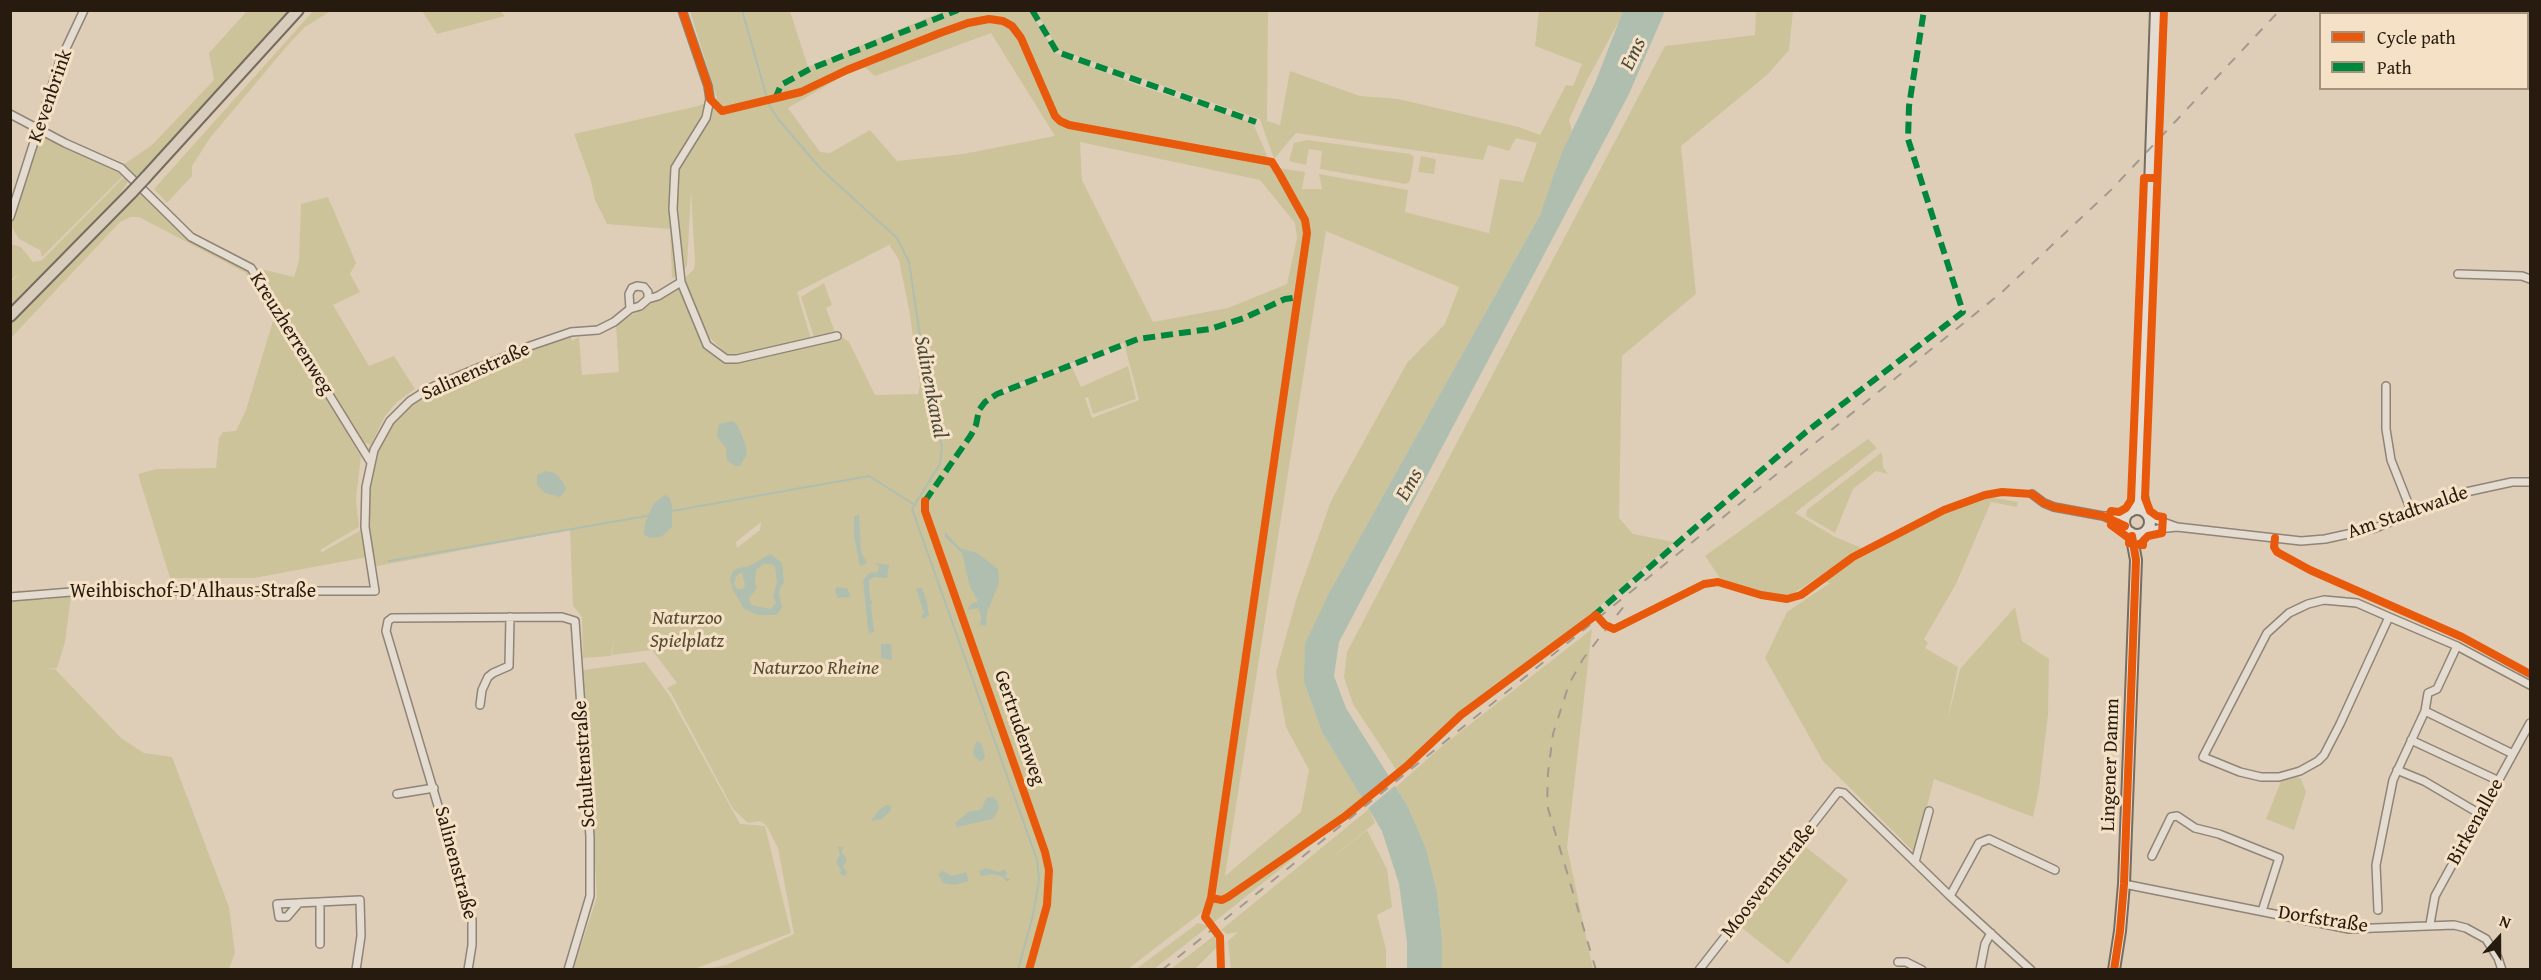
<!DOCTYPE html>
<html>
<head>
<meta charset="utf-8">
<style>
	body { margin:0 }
	#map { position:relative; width:2541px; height:980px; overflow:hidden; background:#dfceb7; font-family:"Gentium Book Plus",serif }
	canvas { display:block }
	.frame { position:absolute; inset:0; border:12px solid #271b10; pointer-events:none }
	.legend { position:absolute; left:2319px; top:12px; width:210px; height:78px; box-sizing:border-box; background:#f5e1c5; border:2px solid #a3927d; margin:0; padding:8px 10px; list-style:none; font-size:18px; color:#271b10 }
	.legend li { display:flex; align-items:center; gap:12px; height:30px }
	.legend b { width:30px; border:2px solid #a3927d }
	.north { position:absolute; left:2469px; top:908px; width:60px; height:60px; -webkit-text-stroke:4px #f5e1c5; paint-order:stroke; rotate:21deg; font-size:16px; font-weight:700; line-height:24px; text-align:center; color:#271b10 }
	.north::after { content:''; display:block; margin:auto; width:21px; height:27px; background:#271b10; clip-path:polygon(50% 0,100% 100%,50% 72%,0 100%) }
</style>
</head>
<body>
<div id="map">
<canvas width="2541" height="980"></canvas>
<div class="frame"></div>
<ul class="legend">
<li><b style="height:8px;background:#e8590c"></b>Cycle path</li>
<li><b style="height:8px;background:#00873e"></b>Path</li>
</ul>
<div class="north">N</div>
</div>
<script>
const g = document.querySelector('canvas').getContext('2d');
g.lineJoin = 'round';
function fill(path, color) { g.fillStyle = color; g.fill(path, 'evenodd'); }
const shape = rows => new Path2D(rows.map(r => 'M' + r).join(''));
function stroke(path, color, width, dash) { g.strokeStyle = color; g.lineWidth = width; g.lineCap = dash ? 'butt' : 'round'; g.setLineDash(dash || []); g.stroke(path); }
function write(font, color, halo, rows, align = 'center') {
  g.font = font + ' "Gentium Book Plus",serif'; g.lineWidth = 6; g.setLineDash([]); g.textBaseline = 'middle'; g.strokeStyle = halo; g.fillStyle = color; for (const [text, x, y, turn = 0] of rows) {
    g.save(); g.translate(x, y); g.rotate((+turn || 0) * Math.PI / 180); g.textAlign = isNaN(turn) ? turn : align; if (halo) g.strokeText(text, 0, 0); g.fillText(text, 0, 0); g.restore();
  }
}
const green = shape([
	[314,10,331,11,305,27,287,46,210,138,192,166,192,176,167,203,154,189],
	[247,11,290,11,191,122,136,177,123,165,152,145,214,80,209,53],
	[422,11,500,11,505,16,437,34],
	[690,11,790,11,808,67,944,11,1030,11,1056,53,1137,85,1253,123,1272,167,1305,172,1302,189,1322,189,1319,174,1408,190,1405,212,1489,233,1500,179,1523,182,1537,143,1516,138,1509,151,1488,145,1483,160,1296,133,1274,159,1260,119,1059,50,1035,11,1268,11,1267,121,1280,125,1290,71,1360,96,1398,99,1519,127,1540,135,1566,85,1573,86,1582,64,1535,46,1539,11,1627,11,1625,17,1618,23,1586,82,1569,120,1572,130,1540,215,1331,589,1304,682,1322,732,1362,798,1343,815,1225,897,1209,893,1207,905,1201,913,1128,969,704,969,726,965,794,934,778,848,766,825,760,821,748,823,733,809,671,693,667,688,677,683,652,650,612,655,614,639,611,656,583,658,582,617,573,606,570,530,372,567,365,527,370,461,391,422,431,387,571,332,572,341,579,337,582,375,619,372,616,325,679,286,694,326,705,340,718,354,729,357,709,337,681,282,694,269,695,262,691,192,687,266,672,279,670,229,607,224,595,200,591,181,574,134,698,106,717,98],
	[991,33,1055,136,963,154,897,161,870,130,830,153,820,152,788,108,862,65,875,76],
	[1080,142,1260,180,1295,223,1297,238,1287,284,1228,308,1153,322,1082,180],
	[1326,231,1459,287,1445,324,1407,363,1331,501,1296,600,1276,672,1286,727,1309,770,1301,812,1225,876],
	[891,244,890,246,899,260,909,309,920,386,918,394,875,395,849,342,835,332,826,308,832,305,824,283,801,297,814,337,811,339,797,292],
	[1124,343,1139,400,1092,418,1085,398,1088,397,1093,414,1136,399,1128,366,1081,387,1072,367,998,396,993,393],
	[761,522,760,530,737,548,736,542],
	[1756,11,1793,11,1789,50,1768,74,1681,146,1696,294,1622,356,1619,518,1633,534,1674,542,1574,628,1463,710,1397,771,1353,704,1344,677,1347,652,1665,46,1755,35],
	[39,134,105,161,119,169,124,175,42,257,40,250,19,239,11,226],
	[1307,140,1410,154,1414,157,1410,181,1406,184,1320,169,1322,151,1309,149,1306,165,1289,161,1294,143],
	[1421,156,1436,159,1434,174,1418,172],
	[124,177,128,182,119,195,11,307,11,282,19,274,11,280,11,244,21,247,33,262,42,260],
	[140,193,197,242,251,271,257,280,361,456,356,499,359,527,320,550,322,552,363,529,368,557,254,578,170,578,138,474,156,469,216,468,219,438,223,432,236,431,246,410,273,321,246,273,139,217,131,217,120,222,11,338,11,322],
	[328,197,356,263,350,274,360,292,333,305,369,366,394,356,415,389,397,402,385,416,371,445,362,442,257,268,294,277,299,261,301,204],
	[1868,439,1877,448,1795,513,1835,537,1862,548,1788,597,1770,595,1720,578,1705,556],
	[1882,452,1883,467,1888,474,1876,471,1853,489,1835,533,1806,516,1807,510],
	[1990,497,2018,502,2017,507,1991,502,1956,584,1924,639,1928,643,1925,648,1958,667,1947,723,1960,669,2015,607,2022,641,2049,659,2048,715,2039,789,2033,817,1934,779,1915,853,1823,761,1765,658,1787,612,1830,583,1825,582,1835,572,1942,514,1972,501],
	[18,590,30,592,42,600,71,596,65,642,57,668,45,669,55,669,121,738,144,753,172,757,229,907,235,953,229,969,11,970,10,596],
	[1592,629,1567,847,1593,969,1442,969,1442,939,1437,892,1426,848,1407,805,1396,787,1441,747],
	[645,662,669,695,740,824,765,826,791,933,694,969,573,970,597,897,583,670],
	[2298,777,2301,779,2306,792,2294,830,2266,819,2281,781],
	[1369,809,1375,823,1305,879,1367,830,1387,869,1392,907,1377,915,1386,949,1386,969,1231,969,1228,941,1238,932,1227,934,1221,930],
	[1802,844,1848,880,1788,964,1738,925],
	[1302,848,1304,850,1213,923,1209,912,1213,900,1218,902,1228,900],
	[1198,923,1209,926,1154,969,1136,969],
	[1215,935,1217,947,1195,969,1171,969]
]);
const water = shape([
	[1623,11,1665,11,1629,94,1339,642,1334,676,1346,708,1407,805,1426,848,1437,892,1442,939,1442,969,1407,969,1407,942,1399,884,1382,831,1322,732,1304,682,1305,644,1331,589,1540,215,1562,152,1595,83],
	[733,421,738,426,745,443,747,454,740,466,735,466,727,460,726,448,717,437,719,424],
	[546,471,555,473,563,482,566,490,560,497,545,493,537,485,537,475],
	[665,495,670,498,672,506,672,527,661,537,649,538,644,534,645,523,654,503],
	[859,515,861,552,867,563,860,566,854,536,854,516],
	[945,532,960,548,977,553,998,569,999,583,987,612,986,626,980,625,981,616,978,608,968,610,971,604,977,602,977,599,970,587,962,553,945,537],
	[770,554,782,563,784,582,780,588,779,594,782,607,777,615,758,615,744,609,733,590,730,579,733,571,737,568,748,567],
	[763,564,772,564,775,566,777,583,773,596,776,603,770,609,751,605,749,598,757,588,755,584,756,570],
	[742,572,745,585,743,589,737,589,734,584,736,576],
	[874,563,889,565,887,578,875,577,869,580,870,600,873,602,871,605,874,632,870,633,868,629,863,580,869,573,878,572,879,566],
	[837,587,847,588,851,597,837,598,835,589],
	[916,588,922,588,927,602,929,616,923,619,921,616,924,613],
	[881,644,891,644,892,660,881,658],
	[976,741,981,743,984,753,985,758,980,762,973,754],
	[993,797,998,802,999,808,993,819,957,827,955,823,968,812,982,809,986,798],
	[886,805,891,806,891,810,882,819,871,821,879,810],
	[838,847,843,847,842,853,847,859,843,867,847,872,845,876,840,874,841,870,836,862,840,854],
	[986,868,999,872,1005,869,1007,873,1005,877,1011,879,1007,882,1002,876,992,874,981,876,979,871],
	[943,871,952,876,966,872,969,881,955,885,943,883,938,874]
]);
const pier = shape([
	[1392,775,1397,784,1366,810,1361,801]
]);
const stream = shape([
	[742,10,769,105,778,119,821,169,897,238,909,262,929,397,942,447,940,464,912,509,1037,860,1039,880,1033,915,1018,970],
	[672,511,869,476,915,505],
	[389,561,652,515]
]);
const minor = shape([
	[682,10,708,86,710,99,706,118,675,168,673,209,681,282,707,345,726,359,737,359,837,336],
	[10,114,65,143,121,168,191,237,251,268,370,461],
	[10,217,60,61,84,10],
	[2458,274,2522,276,2530,279],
	[648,299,658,296,681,282],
	[2386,386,2386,429,2391,460,2412,513],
	[2032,494,2044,503,2054,507,2103,516,2125,526],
	[2103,516,2127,515],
	[2149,517,2177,527,2301,541,2325,539,2375,528,2466,492,2512,482,2530,482],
	[2148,530,2177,527],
	[10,597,83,591,375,591,365,527,366,487,374,450,390,421,410,401,432,387,530,346,571,332,598,330,614,322,630,309,640,306,648,299,648,292,644,287,637,286,632,288,629,294,630,309],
	[2389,617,2340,724,2324,755,2318,761,2300,771,2279,777,2261,777,2240,772,2203,757,2267,633,2289,613,2308,604,2324,600,2357,603,2389,617,2457,646,2530,685],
	[480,705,482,690,488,677,493,673,509,666,510,617],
	[2425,711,2513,754],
	[2411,740,2499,781],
	[2397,770,2424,781,2480,814],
	[397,794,434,788],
	[2152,856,2171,817,2177,816,2195,828,2219,834,2279,858,2262,911],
	[1915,862,1929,811],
	[2124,884,2349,929,2454,925,2466,928,2486,939,2498,958,2502,970],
	[1950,896,1979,843,1989,839,2055,870],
	[299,903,287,917,279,917,277,904,360,900,361,936,356,970],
	[320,903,320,944],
	[2378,910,2376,865,2393,780,2425,711,2428,693,2437,689,2457,646],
	[2430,924,2435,896,2530,723],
	[1898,962,1906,962,1922,970],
	[468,970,472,945,472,920,386,631,388,621,392,618,562,617,575,621,590,837,590,896,568,970],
	[1699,970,1838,792,1844,793,1950,896,2031,970],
	[1980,970,1985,944,1991,933]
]);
const secondary = shape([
	'2124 522a13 13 0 1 1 26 0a13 13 0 1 1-26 0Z',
	[2131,511,2140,484],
	[2145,512,2140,484,2156,10],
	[2114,970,2120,931,2124,884,2136,560,2131,533]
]);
const primary = shape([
	[146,177,298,10],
	[10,316,132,192]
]);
const rail = shape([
	[1162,970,2001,293,2112,189,2280,10],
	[1596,970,1547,805,1548,773,1553,734,1569,684,1583,659,1624,606]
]);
const primaryBridge = shape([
	[132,192,146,177]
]);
const quiet = shape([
	[1032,10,1057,52,1256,122],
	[775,99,781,85,810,69,958,10],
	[925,501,971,435,976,425,979,410,985,402,997,394,1138,339,1210,329,1244,318,1285,299,1299,297],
	[1593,616,1806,432,1963,312,1908,139,1909,106,1924,10]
]);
const cycleway = shape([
	[682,10,708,86,710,99,722,111,801,92,847,70,940,33,968,23,989,19,1003,21,1012,26,1021,38,1055,116,1060,121,1069,125,1272,162,1280,175,1305,220,1307,233,1211,898,1205,917,1220,937,1221,970],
	[925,501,925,511,1045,852,1049,870,1047,905,1029,970],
	[2110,514,2111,511,2119,512,2126,508,2131,500,2144,178,2157,178],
	[2111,525,2130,539,2129,543,2133,544,2143,545,2143,541,2148,536,2162,533,2163,517,2157,516,2150,511,2145,498,2164,10],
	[2275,538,2274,547,2277,552,2310,570,2462,637,2530,674],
	[1211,898,1222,900,1228,897,1344,817,1408,765,1461,715,1596,615,1605,625,1614,629,1704,584,1718,582,1761,595,1787,599,1801,595,1853,557,1944,510,1985,495,2002,492,2032,494,2044,503,2054,507,2103,516,2125,526],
	[2114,970,2120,931,2124,884,2136,560,2132,536]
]);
const streetNames = [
	["Kevenbrink",51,96,-71],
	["Kreuzherrenweg",291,334,58],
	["Salinenstraße",476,372,-24],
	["Am Stadtwalde",2408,513,-19],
	["Weihbischof-D'Alhaus-Straße",193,592],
	["Gertrudenweg",1019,728,71],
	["Schultenstraße",585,764,-94],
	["Lingener Damm",2111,765,-88],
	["Birkenallee",2476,822,-61],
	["Salinenstraße",455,863,75],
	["Moosvennstraße",1769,881,-52],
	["Dorfstraße",2323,920,9]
];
const parkNames = [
	["Naturzoo",687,619],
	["Spielplatz",687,642],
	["Naturzoo Rheine",816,669]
];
const waterNames = [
	["Ems",1634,54,-65],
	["Salinenkanal",930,387,79],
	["Ems",1410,485,-61]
];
fill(green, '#cdc39a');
fill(water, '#afbeaf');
fill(pier, '#dfceb7');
stroke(stream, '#afbeaf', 2);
stroke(minor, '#8f8476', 10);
stroke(secondary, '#766c5f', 14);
stroke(primary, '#766c5f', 14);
stroke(minor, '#e4dcd0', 7);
stroke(secondary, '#e4dcd0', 10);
stroke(primary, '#d8ccbc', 10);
stroke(rail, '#a29a90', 2, [10, 10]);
stroke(primaryBridge, '#766c5f', 14, []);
stroke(primaryBridge, '#d8ccbc', 10);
stroke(quiet, '#00873e', 6, [12, 6]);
stroke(cycleway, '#e8590c', 8);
write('20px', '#271b10', '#f5e1c5', streetNames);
write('italic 20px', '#554b32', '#f5e1c5', parkNames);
write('italic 21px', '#4a4a3e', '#f5e1c5', waterNames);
</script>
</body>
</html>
